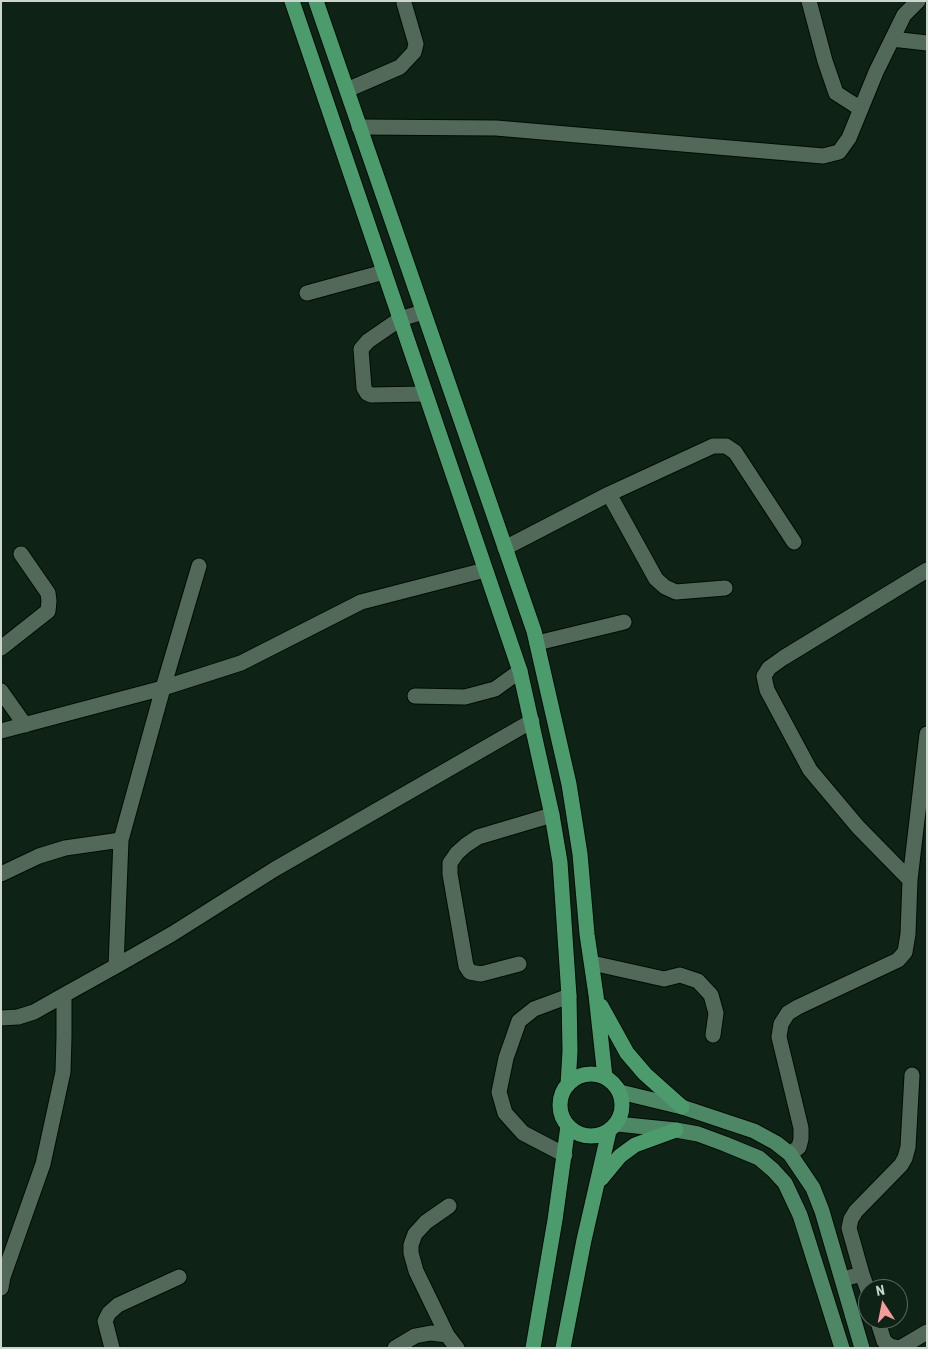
<!DOCTYPE html>
<html>
<head>
<meta charset="utf-8">
<style>
	body { margin:0 }
	#map { position:relative; width:928px; height:1349px; overflow:hidden; background:#0e2316; font-family:"Roboto Condensed",sans-serif }
	canvas { display:block }
	.frame { position:absolute; inset:0; border:2px solid #cad6ce; pointer-events:none }
	.north { position:absolute; left:858px; top:1279px; width:50px; height:50px; box-sizing:border-box; background:#0e2316; border:1px solid #596b60; border-radius:50%; rotate:349deg; font-size:14px; font-weight:700; line-height:20px; text-align:center; color:#cad6ce }
	.north::after { content:''; display:block; margin:auto; width:18px; height:22px; background:#f59b9a; clip-path:polygon(50% 0,100% 100%,50% 72%,0 100%) }
</style>
</head>
<body>
<div id="map">
<canvas width="928" height="1349"></canvas>
<div class="frame"></div>
<div class="north">N</div>
</div>
<script>
const g = document.querySelector('canvas').getContext('2d');
g.lineJoin = 'round';
const shape = rows => new Path2D(rows.map(r => 'M' + r).join(''));
function stroke(path, color, width, dash) { g.strokeStyle = color; g.lineWidth = width; g.lineCap = dash ? 'butt' : 'round'; g.setLineDash(dash || []); g.stroke(path); }
const minor = shape([
	[809,1,825,61,836,93,861,109],
	[892,39,927,43],
	[347,90,400,67,414,52,416,44,404,3],
	[359,127,496,128,823,156,839,152,849,138,876,72,904,15,918,1],
	[307,293,384,272],
	[423,312,400,319,368,341,361,349,364,388,367,393,371,395,425,394],
	[609,494,656,579,665,587,676,592,725,588],
	[505,548,609,494,713,446,726,446,735,452,794,542],
	[537,643,624,622],
	[1,648,48,611,49,601,48,593,21,554],
	[1,691,25,725],
	[415,696,465,697,495,689,520,671],
	[1,731,163,688,199,566],
	[1,874,39,856,65,848,121,840],
	[910,880,858,827,810,770,767,690,764,676,769,668,783,658,927,570],
	[592,963,664,979,680,975,698,981,711,995,716,1013,713,1035],
	[519,964,481,974,470,972,466,966,450,874,450,863,457,853,466,845,478,837,552,815],
	[116,966,172,934,275,869,532,721],
	[1,1018,18,1017,34,1012,64,995],
	[790,1154,799,1147,801,1139,801,1128,779,1037,781,1024,788,1013,798,1007,898,960,905,952,908,934,910,880,927,734],
	[565,1155,523,1133,505,1113,499,1092,506,1058,519,1021,534,1009,569,996],
	[862,1274,849,1228,851,1219,856,1211,901,1165,905,1158,908,1147,912,1075],
	[843,1279,862,1274,868,1291],
	[1,1288,3,1277,43,1164,63,1072,64,1037,64,995,116,966,121,840,163,688,241,663,361,602,485,570],
	[877,1319,884,1341,890,1346,900,1348],
	[447,1335,416,1271,411,1253,411,1245,415,1234,426,1222,449,1206],
	[112,1348,105,1321,109,1313,118,1305,179,1277],
	[395,1348,415,1336,431,1333,447,1335,457,1348],
	[900,1348,927,1332]
]);
const major = shape([
	[620,1092,682,1107,754,1131,776,1143,790,1154,813,1188,822,1211,862,1348],
	[617,1124,676,1130,698,1134,725,1144,759,1158,773,1170,785,1183,800,1215,842,1348]
]);
const highway = shape([
	[292,1,520,671,552,815,560,862,569,996,570,1051,568,1085],
	[316,1,534,631,569,784,580,854,587,934,596,995,605,1077],
	[601,1006,627,1053,645,1074,682,1107],
	'560 1105a31 31 0 1 1 62 0a31 31 0 1 1-62 0Z',
	[601,1179,620,1156,635,1145,676,1130],
	[533,1348,555,1220,568,1126],
	[563,1348,584,1240,609,1131]
]);
stroke(minor, '#000c03', 17);
stroke(major, '#000c03', 17);
stroke(highway, '#000c03', 17);
stroke(minor, '#52695a', 15);
stroke(major, '#4e8765', 15);
stroke(highway, '#4b9b6c', 15);
</script>
</body>
</html>
